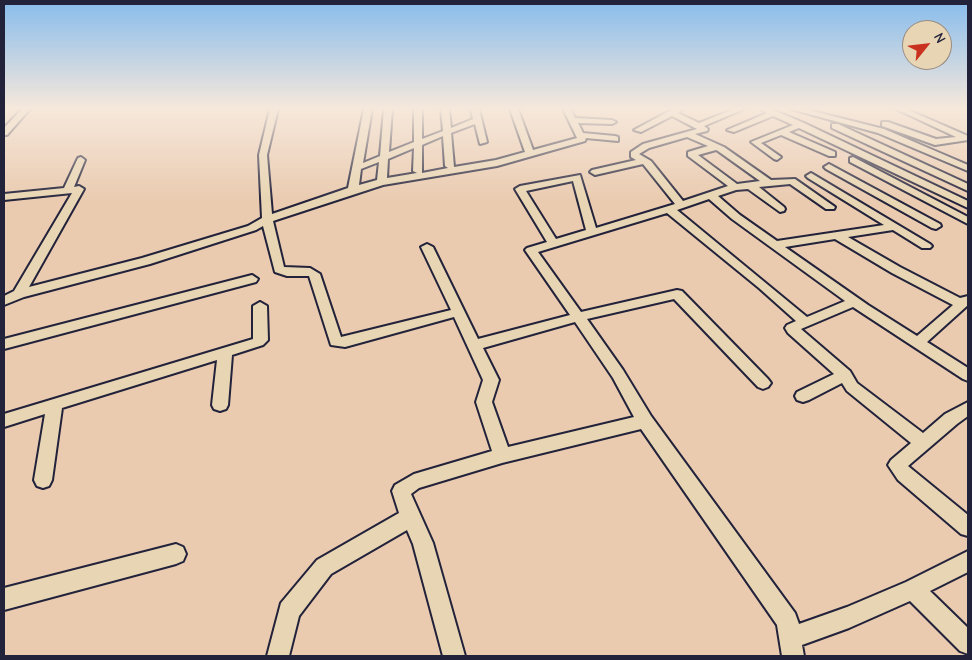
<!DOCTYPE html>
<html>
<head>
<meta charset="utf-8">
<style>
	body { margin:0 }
	#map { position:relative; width:972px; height:660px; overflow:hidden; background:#eacbb0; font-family:"Comic Neue",sans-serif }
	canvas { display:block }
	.frame { position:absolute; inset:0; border:5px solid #22223b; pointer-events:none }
	.north { position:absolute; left:902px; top:20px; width:50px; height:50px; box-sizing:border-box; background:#e8d5b3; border:1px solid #998d83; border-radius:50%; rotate:61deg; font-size:14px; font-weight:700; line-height:20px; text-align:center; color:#22223b }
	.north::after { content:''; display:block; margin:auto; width:18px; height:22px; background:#c8321e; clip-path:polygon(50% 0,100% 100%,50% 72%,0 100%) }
</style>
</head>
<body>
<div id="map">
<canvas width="972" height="660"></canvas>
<div class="frame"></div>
<div class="north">N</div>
</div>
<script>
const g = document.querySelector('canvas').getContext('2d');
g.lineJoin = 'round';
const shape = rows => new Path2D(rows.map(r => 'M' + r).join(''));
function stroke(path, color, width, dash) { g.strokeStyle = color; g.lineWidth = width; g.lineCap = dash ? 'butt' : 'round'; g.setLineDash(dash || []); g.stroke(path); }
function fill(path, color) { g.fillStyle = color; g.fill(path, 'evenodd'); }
const street = shape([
	[22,109,30,109,7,135,4,135,4,128,22,109],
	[270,109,278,109,267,155,272,214,348,188,364,109,372,109,363,163,380,156,384,109,392,109,389,152,414,142,414,109,422,109,422,139,443,131,441,109,449,109,451,128,473,119,471,109,479,109,487,142,480,144,475,124,451,133,454,167,496,160,525,152,510,109,518,109,533,150,577,138,563,109,571,109,575,118,612,120,616,122,612,124,578,123,583,133,615,136,618,137,618,141,586,138,585,141,497,166,383,185,273,221,284,267,310,268,320,274,341,337,451,310,421,247,427,244,433,247,478,339,570,315,525,250,527,248,547,242,515,189,520,186,580,175,596,228,675,204,643,164,595,175,590,172,592,170,636,160,631,157,631,152,643,144,697,129,672,116,641,132,634,130,673,109,683,109,678,113,699,123,734,109,744,109,704,126,708,129,707,131,695,134,724,147,771,180,795,179,835,207,834,209,826,209,790,184,759,187,784,207,785,209,784,211,780,212,748,189,736,190,718,196,740,215,777,241,884,225,808,178,806,176,811,173,930,244,932,246,930,248,922,248,893,230,848,237,900,267,960,298,968,296,968,305,927,342,968,368,968,381,963,379,853,307,801,329,850,371,857,383,923,433,945,414,968,402,968,416,957,424,908,466,968,515,968,536,961,534,898,480,888,465,891,460,911,443,847,391,842,383,809,400,803,402,797,400,795,396,797,392,834,374,788,333,785,328,787,325,796,321,759,288,667,213,538,252,581,312,677,290,682,291,768,379,771,383,768,387,763,389,758,387,674,299,587,319,623,370,651,416,795,613,799,624,847,607,906,582,968,551,968,572,930,591,968,628,968,654,960,651,910,601,849,628,802,645,804,656,782,656,777,625,641,429,502,463,419,488,411,494,433,543,465,656,443,656,413,544,407,530,331,574,299,616,289,656,267,656,281,603,317,560,399,513,392,491,395,485,414,474,492,451,476,402,483,380,454,317,345,347,331,345,309,276,287,276,275,272,263,226,256,230,150,264,24,297,4,305,4,296,14,291,72,193,4,200,4,194,64,188,78,158,81,157,85,160,74,187,79,186,84,189,29,287,142,258,248,226,262,218,259,155,270,109],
	[443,136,445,166,448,168,422,173,422,145,443,136],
	[687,137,708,146,688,152,688,156,728,186,683,201,651,161,639,154,649,148,687,137],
	[414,148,413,171,417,173,387,178,388,159,414,148],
	[716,150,718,151,760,181,737,184,698,155,716,150],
	[379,162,377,180,359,185,361,169,379,162],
	[573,181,586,230,556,239,526,191,573,181],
	[709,199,732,219,845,301,807,317,677,210,709,199],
	[835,239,892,273,953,305,917,336,868,305,785,247,835,239],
	[575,322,613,378,634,417,508,447,492,402,499,380,483,348,575,322],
	[761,109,771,109,804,123,968,201,968,208,799,128,789,132,835,152,835,156,829,156,781,135,761,143,781,157,777,160,774,159,751,142,793,125,773,116,734,132,727,130,767,113,761,109],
	[791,109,804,109,884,129,968,165,968,171,878,133,791,109],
	[896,109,906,109,968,136,968,140,935,145,882,126,882,122,888,122,936,139,956,137,896,109],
	[832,124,838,124,968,184,968,191,832,128,832,124],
	[853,157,968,217,968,224,850,162,850,158,853,157],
	[829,164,940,224,941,226,936,229,932,228,826,169,824,167,829,164],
	[252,275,258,279,256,282,4,349,4,339,252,275],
	[260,302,267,306,268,340,263,345,232,355,228,405,226,409,220,411,214,409,212,405,217,360,62,408,52,480,49,486,43,488,37,486,34,480,45,414,4,427,4,414,253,339,253,306,260,302],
	[176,544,183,547,186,554,183,561,176,564,4,610,4,588,176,544]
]);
stroke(street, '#22223b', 4);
fill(street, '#e8d5b3');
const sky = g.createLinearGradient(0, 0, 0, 201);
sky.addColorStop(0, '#87bcec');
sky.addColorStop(0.54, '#f6e8db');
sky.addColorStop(1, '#f6e8db00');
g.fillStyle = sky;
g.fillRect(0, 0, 972, 201);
</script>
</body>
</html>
